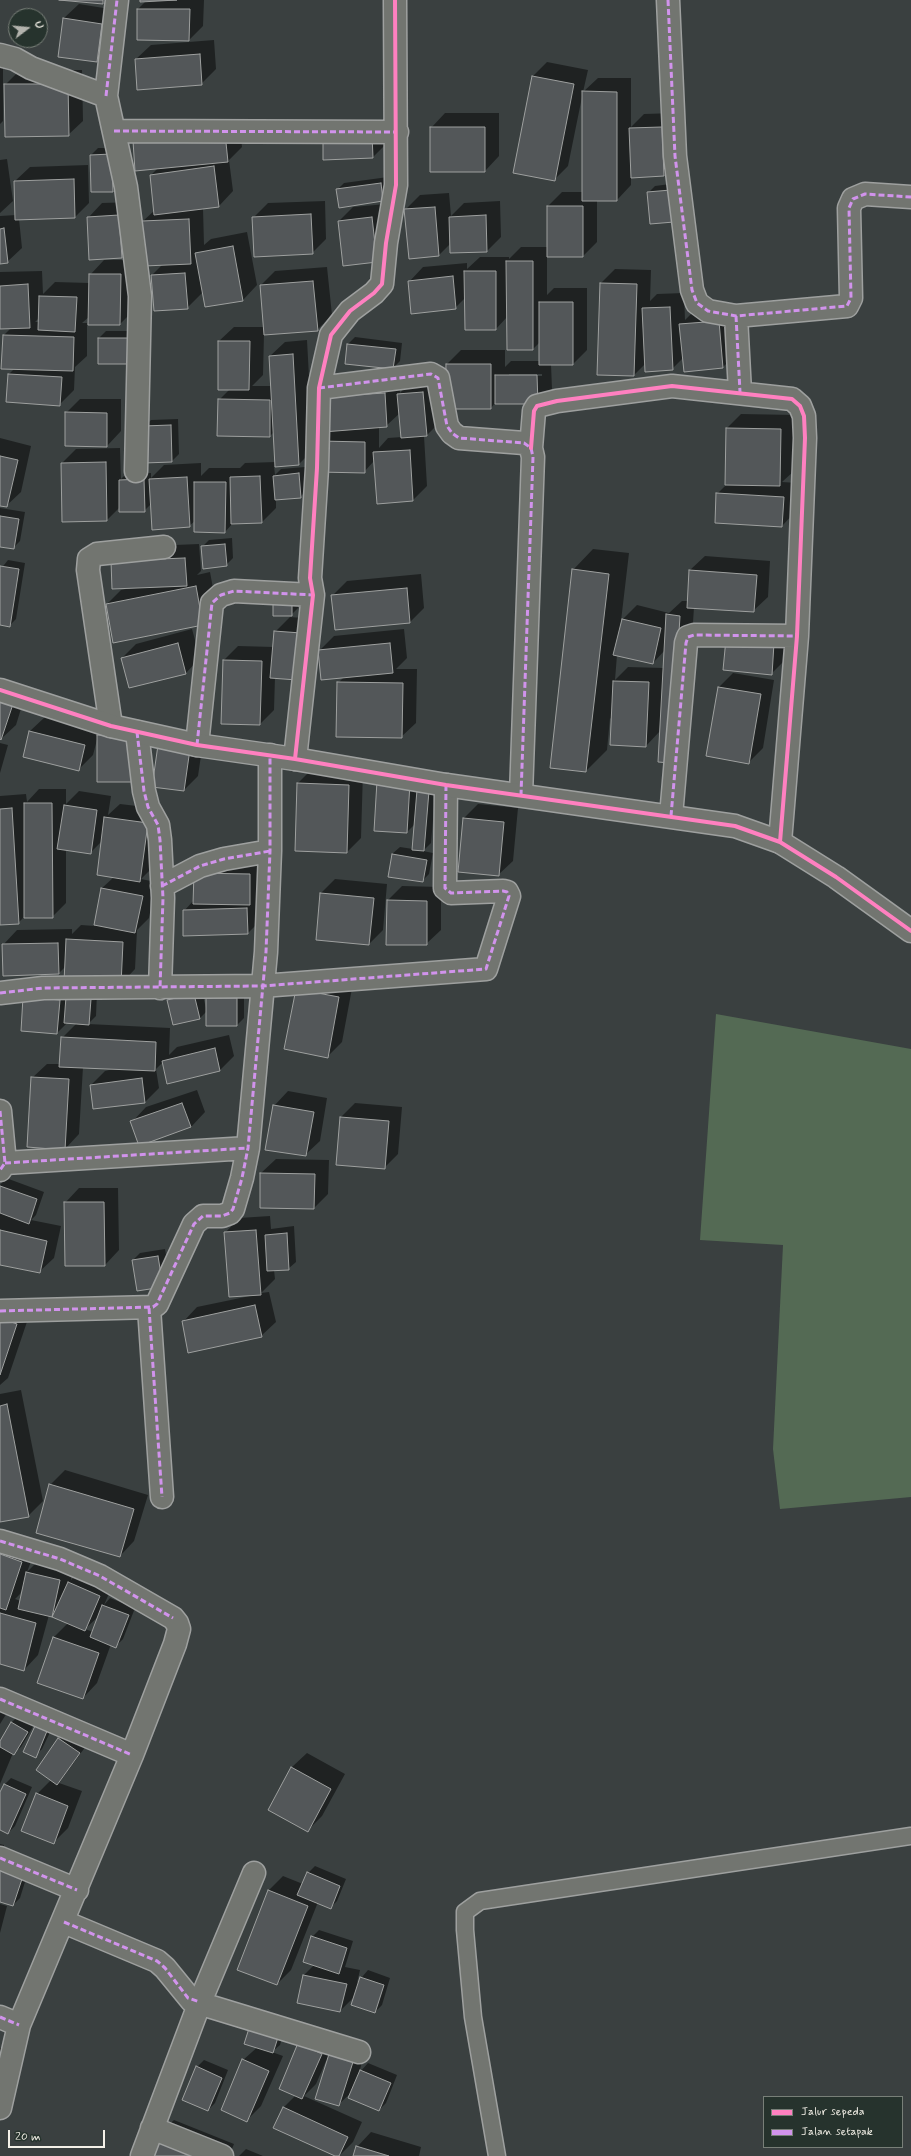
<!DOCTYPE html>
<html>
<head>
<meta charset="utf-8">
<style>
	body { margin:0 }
	#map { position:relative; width:911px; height:2156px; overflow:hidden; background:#3a4040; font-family:Mynerve,sans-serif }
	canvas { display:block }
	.legend { position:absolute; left:763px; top:2096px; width:140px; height:52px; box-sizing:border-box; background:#26332d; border:1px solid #787f78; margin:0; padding:5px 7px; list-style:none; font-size:12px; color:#f4f1e8 }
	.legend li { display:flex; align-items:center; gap:8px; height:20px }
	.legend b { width:20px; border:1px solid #787f78 }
	.north { position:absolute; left:8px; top:8px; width:40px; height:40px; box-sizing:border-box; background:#26332d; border:1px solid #787f78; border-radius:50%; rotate:74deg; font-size:11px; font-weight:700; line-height:16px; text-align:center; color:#f4f1e8 }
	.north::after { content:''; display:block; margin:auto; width:14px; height:18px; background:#b3b3ad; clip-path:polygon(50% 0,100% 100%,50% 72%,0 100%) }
	.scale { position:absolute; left:8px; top:2130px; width:97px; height:18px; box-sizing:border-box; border:2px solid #f4f1e8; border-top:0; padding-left:5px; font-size:12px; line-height:14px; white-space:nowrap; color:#f4f1e8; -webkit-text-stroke:3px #26332d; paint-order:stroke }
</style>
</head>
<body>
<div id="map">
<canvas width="911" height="2156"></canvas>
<ul class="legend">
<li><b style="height:5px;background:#ff80c0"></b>Jalur sepeda</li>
<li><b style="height:5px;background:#d193ec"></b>Jalan setapak</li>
</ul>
<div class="north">U</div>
<div class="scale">20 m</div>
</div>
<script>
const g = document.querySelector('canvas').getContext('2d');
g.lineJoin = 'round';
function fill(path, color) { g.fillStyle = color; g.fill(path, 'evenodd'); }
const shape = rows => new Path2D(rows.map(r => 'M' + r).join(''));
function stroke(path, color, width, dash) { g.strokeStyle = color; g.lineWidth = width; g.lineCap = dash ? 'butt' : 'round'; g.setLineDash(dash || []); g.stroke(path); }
const green = shape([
	[716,1014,911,1049,911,1497,780,1509,773,1449,783,1245,700,1240]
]);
const shadow = shape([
	[141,0,204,0,203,26,189,40,138,39,138,9,146,1],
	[79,4,116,10,111,47,96,61,64,18],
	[214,40,216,69,201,84,136,59,151,45],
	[0,52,3,58,3,121,0,124],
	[547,62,588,70,583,92,598,78,631,78,631,127,644,114,676,113,678,161,664,175,631,177,631,185,617,200,597,200,597,242,583,256,547,256,547,295,554,288,587,288,587,350,573,364,551,364,552,389,537,403,495,403,491,408,447,364,461,350,505,350,505,367,511,361,540,361,540,342,533,349,507,317,496,329,465,298,455,308,409,282,423,267,467,263,467,269,480,257,509,257,509,259,521,247,548,247,548,206,562,192,583,192,582,97,568,166,554,180,533,76],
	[509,374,542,374,542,376,509,376],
	[20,70,82,70,83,121,68,135,5,85],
	[445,113,499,113,499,156,485,171,431,171,431,128],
	[239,119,242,147,229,160,233,191,219,206,203,208,204,245,211,239,247,232,257,285,243,300,202,289,202,293,187,308,152,275,163,264,143,221,155,210,151,175,158,168,148,127],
	[386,120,387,143,373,157,338,122],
	[98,148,119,148,120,184,113,191,91,155],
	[7,159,13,201,0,213,0,160],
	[88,165,89,203,75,217,19,219,22,248,7,262,0,263,0,216,16,215,15,181,30,167],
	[388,177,383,200,337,190,344,183],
	[678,183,681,214,648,193,655,186],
	[449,193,451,216,464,203,500,201,501,237,487,251,451,252,451,243,439,255,405,210,420,195],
	[325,201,326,239,312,253,253,218,268,203],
	[133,202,135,242,121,257,88,218,102,203],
	[386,204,377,261,339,221,353,207],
	[104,260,135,260,134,310,120,324,90,316,82,323,87,323,87,356,75,367,74,390,59,405,8,401,9,374,15,368,4,335,11,328,0,328,0,272,42,271,43,294,55,282,90,283,90,275],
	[40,317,39,322,35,322],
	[327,267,332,315,317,330,264,334,263,375,252,386,272,386,270,356,285,342,307,340,313,450,299,464,274,466,275,475,281,469,305,467,307,490,300,497,276,499,276,508,262,522,233,523,225,532,195,521,189,526,151,504,144,511,120,507,107,520,63,521,62,463,76,449,120,448,121,479,127,473,151,473,151,478,164,465,201,463,201,476,209,468,240,468,245,463,276,462,274,432,270,436,219,400,230,389,219,341,234,327,264,327,261,285,275,271],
	[615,269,651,270,650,301,657,294,684,293,685,320,694,311,733,308,737,353,723,367,683,358,672,369,645,364,634,375,601,283],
	[106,331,136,331,136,356,99,338],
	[355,337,402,343,400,361,393,368,348,344],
	[437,378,441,421,427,435,424,436,427,486,413,500,378,503,374,461,364,472,321,442,332,430,322,398,399,379,400,393,412,380],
	[400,413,402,437,388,438,379,448,379,427,386,426],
	[80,399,121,399,121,431,107,446,66,413],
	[741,414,795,415,794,471,782,482,798,483,796,511,782,526,717,494,726,485,727,428],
	[178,419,179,454,172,461,144,427,151,420],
	[0,438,31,446,21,492,6,506,0,505],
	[0,508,25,512,20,541,13,548,0,546],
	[232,538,233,558,226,565,202,547,209,540],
	[199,544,201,571,197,575,210,572,217,610,203,624,107,604,121,590,126,589,126,547],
	[593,549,629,553,621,621,637,605,669,613,682,601,688,601,690,570,705,556,770,561,768,597,753,611,694,607,685,748,660,731,646,746,610,718,607,750,586,771,573,570],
	[665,650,664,668,628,667,615,680,617,655,653,663],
	[8,560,25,563,16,619,9,626,0,624,0,570],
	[421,574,424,608,410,622,332,596,347,581],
	[298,593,298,608,291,615,274,601],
	[290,617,315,619,275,677,274,710,260,724,224,660,238,646,274,647,275,632],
	[192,629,200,658,186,673,129,687,122,658,136,644],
	[404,629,407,658,396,669,417,669,416,723,401,737,338,683,344,677,319,651,334,636],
	[788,629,786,659,771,674,724,669],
	[733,673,774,680,763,748,748,763,719,687],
	[0,681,27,689,16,725,1,739],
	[45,717,99,731,98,736,113,721,146,721,145,766,98,736,93,755,78,770,24,756,30,731],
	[174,731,204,735,198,776,184,790],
	[0,743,8,745,0,773],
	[392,767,424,769,423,786,436,784,431,843,423,851,433,853,429,874,422,881,392,854,400,847,413,849,415,824,407,832],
	[312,769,363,771,361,838,347,852,298,783],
	[39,789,66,789,66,804,79,791,111,796,108,815,120,804,162,809,154,866,141,879,156,882,149,918,137,930,135,969,121,984,66,966,59,973,3,945,17,930,72,929,72,934,81,925,95,926,102,888,114,877,102,841,90,853,66,850,66,903,52,917,24,917,18,923,0,924,0,796,26,794,27,802],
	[478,804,518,808,513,861,498,875,464,818],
	[264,860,262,919,248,933,184,911,194,900,195,874],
	[335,879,387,884,383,930,369,944,321,893],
	[402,886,441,887,441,930,426,944,387,901],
	[353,983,342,1042,327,1057,296,989],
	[201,988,206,1008,207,998,214,991,244,991,244,1018,237,1025,207,1011,200,1018,168,1000,176,993],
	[97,992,96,1016,88,1024,170,1028,169,1055,177,1047,229,1035,234,1056,220,1070,163,1062,156,1069,159,1088,145,1102,91,1085,105,1071,113,1069,83,1067,79,1134,65,1149,32,1078,47,1064,60,1064,62,1038,77,1023,68,1022,57,1033,22,1030,24,998],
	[197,1090,205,1112,191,1127,132,1122,146,1107],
	[288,1091,327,1098,320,1141,305,1155,274,1106],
	[355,1103,402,1107,398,1154,384,1168,337,1164,341,1117],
	[276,1159,329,1160,328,1194,314,1208,261,1173],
	[6,1178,44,1192,36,1215,31,1220,61,1226,54,1258,39,1272,0,1264,0,1185],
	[79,1188,118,1188,119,1250,105,1265,65,1203],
	[270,1216,271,1229,294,1226,296,1262,288,1269,274,1270,275,1279,261,1293,269,1292,276,1322,261,1336,183,1322,197,1307,250,1296,225,1233,239,1218],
	[165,1249,170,1279,133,1260,140,1253],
	[0,1306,31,1310,8,1378,0,1385],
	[21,1390,43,1501,28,1516,0,1521,0,1394],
	[65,1470,148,1495,134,1541,120,1556,50,1485],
	[0,1535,36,1548,27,1572,41,1558,74,1566,71,1580,83,1568,114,1582,104,1605,110,1598,135,1608,123,1639,116,1646,111,1644,97,1683,83,1698,54,1637,68,1623,53,1616,49,1615,38,1655,24,1670,0,1663],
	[23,1587,21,1601,15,1599,20,1594],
	[100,1615,93,1632,85,1629],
	[0,1703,10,1708,0,1724],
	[19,1715,34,1725,21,1747,13,1753,0,1784,0,1743,12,1722],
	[43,1719,54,1724,42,1749,35,1756,36,1727],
	[66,1731,86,1746,59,1783,82,1791,68,1828,53,1843,37,1794,51,1780,37,1770],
	[307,1753,345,1774,322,1816,308,1830,269,1809,292,1767],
	[11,1778,32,1787,15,1826,8,1833,0,1829,0,1795,4,1785],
	[0,1844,4,1845,0,1862],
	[315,1866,346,1879,337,1901,330,1908,318,1902,291,1970,277,1984,238,1969,269,1890,283,1876,303,1884,308,1873],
	[29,1869,20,1898,13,1905,0,1901],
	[0,1904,7,1906,0,1933],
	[319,1930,353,1941,345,1967,360,1970,357,1983,368,1970,390,1978,382,2005,375,2012,355,1996,340,2011,298,2002,304,1975,314,1965,312,1937],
	[287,2021,280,2045,272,2052,283,2056,261,2106,247,2120,243,2060],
	[299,2044,366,2048,359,2073,368,2063,397,2075,386,2103,379,2110,352,2092,338,2105,326,2061,316,2084,304,2096,362,2122,353,2142,339,2156,283,2108,296,2095],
	[0,2048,4,2049,0,2067],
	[204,2060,228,2070,215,2103,208,2110,197,2067],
	[174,2120,234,2144,229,2156,159,2134],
	[371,2132,421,2147,419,2156,354,2156,357,2147],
	[246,2149,263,2156,239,2156]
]);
const building = shape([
	[59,0,103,0,103,4,59,0],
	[140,0,177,0,140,2,140,0],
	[137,9,190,9,189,41,137,40,137,9],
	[63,18,102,24,97,62,58,57,63,18],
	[200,54,202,85,137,90,135,59,200,54],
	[532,76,574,84,555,181,513,173,532,76],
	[4,84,68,84,69,136,5,137,4,84],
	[582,91,617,92,617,201,582,201,582,91],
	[430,127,485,127,485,172,430,172,430,127],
	[662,127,664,176,631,178,629,128,662,127],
	[225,133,228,162,135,171,133,141,225,133],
	[372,134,373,158,323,160,323,136,372,134],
	[112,154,113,192,91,192,90,155,112,154],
	[214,166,219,207,154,215,150,175,214,166],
	[74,179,75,218,15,220,14,181,74,179],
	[381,183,383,201,339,208,336,189,381,183],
	[671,190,674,222,650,224,647,192,671,190],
	[547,206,583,206,583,257,547,257,547,206],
	[435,207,439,256,409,259,404,209,435,207],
	[311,214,313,254,254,257,252,217,311,214],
	[119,215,122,258,89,260,87,217,119,215],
	[486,215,487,252,450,253,449,217,486,215],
	[372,217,377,262,343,266,338,221,372,217],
	[189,219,191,264,144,266,142,221,189,219],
	[4,228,8,263,0,264,0,229,4,228],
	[233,246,243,301,205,307,195,253,233,246],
	[506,261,533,261,533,350,507,350,506,261],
	[464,271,496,271,496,330,465,330,464,271],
	[185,273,188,309,154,311,151,275,185,273],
	[89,274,121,274,120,325,88,325,89,274],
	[453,276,456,309,411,314,408,281,453,276],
	[313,281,318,331,264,335,260,285,313,281],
	[600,283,637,284,634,376,597,375,600,283],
	[28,284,30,328,0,329,0,286,28,284],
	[39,296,77,297,75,332,38,330,39,296],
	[539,302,573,302,573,365,539,365,539,302],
	[670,307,673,370,645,372,642,308,670,307],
	[719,321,723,368,684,372,679,324,719,321],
	[3,335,74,337,73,371,1,369,3,335],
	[98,338,129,338,130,364,98,364,98,338],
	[218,341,250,341,249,390,218,390,218,341],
	[347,344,396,349,393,369,345,364,347,344],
	[293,354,299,465,275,467,269,356,293,354],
	[446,364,491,364,491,409,445,409,446,364],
	[8,374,62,377,60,406,6,402,8,374],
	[495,375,537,375,538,404,495,404,495,375],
	[423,392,427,436,401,438,397,394,423,392],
	[385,393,387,427,323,432,321,397,385,393],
	[218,399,270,400,270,437,217,436,218,399],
	[65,412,107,413,107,447,65,446,65,412],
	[171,425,172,462,144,463,143,426,171,425],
	[726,428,781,429,780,486,725,485,726,428],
	[320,441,365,442,365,473,319,472,320,441],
	[410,450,413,501,377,504,373,452,410,450],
	[0,456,18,460,7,507,0,506,0,456],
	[106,462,107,521,62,522,61,463,106,462],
	[299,473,301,498,275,500,273,476,299,473],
	[260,476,262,523,231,524,230,477,260,476],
	[187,477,190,527,152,530,149,479,187,477],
	[144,479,145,512,119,512,119,480,144,479],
	[194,482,226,482,225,533,194,532,194,482],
	[716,493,784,497,782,527,715,523,716,493],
	[0,516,19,519,14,549,0,547,0,516],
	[225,544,227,566,203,569,201,546,225,544],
	[185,558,187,586,112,589,111,561,185,558],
	[0,566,19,569,10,627,0,625,0,566],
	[572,569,609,574,586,772,550,768,572,569],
	[689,570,757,575,754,612,687,608,689,570],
	[196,586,203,625,113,643,106,604,196,586],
	[407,588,410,623,335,630,331,595,407,588],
	[273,600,292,600,292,616,273,616,273,600],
	[666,614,680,616,671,763,658,762,666,614],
	[622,619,661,628,653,664,613,655,622,619],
	[274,631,301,633,297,680,270,678,274,631],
	[726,639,774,643,772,675,723,670,726,639],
	[178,643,186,674,129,688,121,658,178,643],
	[390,643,393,673,321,680,318,650,390,643],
	[223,660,262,661,260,725,221,724,223,660],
	[613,681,649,682,646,747,610,745,613,681],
	[337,682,403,683,402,738,336,737,337,682],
	[718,687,761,694,749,764,706,756,718,687],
	[0,699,13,704,1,740,0,739,0,699],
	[29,731,85,745,79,771,23,757,29,731],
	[97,735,132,735,132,782,97,782,97,735],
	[158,745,190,749,184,791,152,787,158,745],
	[377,781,410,783,407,833,374,831,377,781],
	[297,783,349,785,347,853,295,851,297,783],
	[417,790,429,791,424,851,412,850,417,790],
	[24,803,52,803,53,918,24,918,24,803],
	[64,805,97,810,91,854,57,849,64,805],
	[12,808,19,924,0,925,0,809,12,808],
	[104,817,148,823,140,882,97,875,104,817],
	[463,818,504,822,499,876,458,872,463,818],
	[392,854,427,860,423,882,388,877,392,854],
	[194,873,250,874,250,905,193,904,194,873],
	[101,888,143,896,135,933,94,925,101,888],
	[320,893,374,898,369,945,316,940,320,893],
	[387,900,427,901,427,945,386,945,387,900],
	[247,908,248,934,183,936,183,910,247,908],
	[66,939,123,942,121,985,64,982,66,939],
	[58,943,59,974,3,976,2,944,58,943],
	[296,989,339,997,328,1058,284,1049,296,989],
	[194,994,200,1019,173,1025,167,1000,194,994],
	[23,997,60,1000,57,1034,21,1031,23,997],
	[66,997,91,999,89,1025,64,1023,66,997],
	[206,998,237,998,237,1026,206,1026,206,998],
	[61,1037,156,1042,155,1071,59,1067,61,1037],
	[215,1048,220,1071,167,1084,162,1061,215,1048],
	[31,1077,69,1079,65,1150,27,1147,31,1077],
	[142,1078,145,1103,93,1109,90,1085,142,1078],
	[182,1103,191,1127,139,1146,130,1121,182,1103],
	[273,1105,314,1112,306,1156,265,1150,273,1105],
	[340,1117,389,1121,385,1169,336,1165,340,1117],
	[260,1173,315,1174,314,1209,260,1208,260,1173],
	[0,1186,37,1199,29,1224,0,1213,0,1186],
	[64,1202,104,1202,105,1266,65,1266,64,1202],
	[0,1230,47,1241,40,1273,0,1265,0,1230],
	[256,1230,261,1295,229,1297,224,1232,256,1230],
	[287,1233,289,1270,267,1271,265,1235,287,1233],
	[158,1256,163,1287,137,1291,132,1260,158,1256],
	[255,1305,262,1337,188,1353,182,1321,255,1305],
	[0,1318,17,1324,0,1375,0,1318],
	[7,1404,29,1517,0,1522,0,1406,7,1404],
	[49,1484,134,1509,120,1557,36,1533,49,1484],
	[0,1554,22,1562,6,1610,0,1608,0,1554],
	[26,1572,60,1580,52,1617,18,1609,26,1572],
	[68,1582,100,1596,85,1631,52,1617,68,1582],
	[102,1605,129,1615,116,1648,90,1637,102,1605],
	[0,1613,36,1623,24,1671,0,1664,0,1613],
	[53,1637,99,1653,83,1699,37,1683,53,1637],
	[11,1722,28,1732,14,1755,0,1747,0,1741,11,1722],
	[35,1726,47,1731,36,1758,23,1752,35,1726],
	[58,1738,80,1753,57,1785,36,1770,58,1738],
	[291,1767,331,1789,308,1832,268,1810,291,1767],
	[4,1784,26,1794,8,1834,0,1830,0,1792,4,1784],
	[36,1793,68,1806,54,1844,21,1831,36,1793],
	[0,1868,23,1876,13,1906,0,1902,0,1868],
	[307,1872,340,1886,331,1909,297,1895,307,1872],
	[268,1890,308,1906,277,1985,237,1970,268,1890],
	[311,1936,347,1948,339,1974,303,1962,311,1936],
	[303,1975,347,1984,340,2012,297,2003,303,1975],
	[360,1977,384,1985,375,2013,351,2005,360,1977],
	[252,2019,281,2028,273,2053,244,2044,252,2019],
	[298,2043,322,2054,302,2099,279,2089,298,2043],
	[329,2054,353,2062,339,2106,315,2099,329,2054],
	[242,2059,269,2071,247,2122,221,2110,242,2059],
	[196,2066,222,2078,208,2111,182,2100,196,2066],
	[360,2070,391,2083,379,2111,348,2098,360,2070],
	[283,2107,348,2137,339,2156,335,2156,273,2128,283,2107],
	[158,2134,215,2156,150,2156,158,2134],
	[356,2146,389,2156,353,2156,356,2146]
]);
const lane = shape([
	[497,2156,473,2017,465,1930,465,1912,480,1901,911,1836]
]);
const street = shape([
	[117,0,106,96,126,187,140,296,136,471],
	[668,0,675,156,692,290,697,303,708,311,736,316,847,306,851,298,849,208,853,199,865,194,911,197],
	[0,55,15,59,31,68,106,96],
	[114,131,397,132],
	[736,316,740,392],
	[319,388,431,374,438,378,447,426,452,433,459,438,524,443,531,448,533,457,521,795],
	[531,448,534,411,537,406,557,401,672,386,792,399,800,406,804,416,805,438,797,636,780,842],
	[111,726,88,570,89,559,97,554,164,547],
	[137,732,144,791,148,807,158,825,160,840,163,898,160,988],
	[197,745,212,603,221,595,234,591,313,595],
	[295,759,313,595,310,578,317,468,319,388,331,335,350,311,374,293,382,284,386,243,396,185,395,0],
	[671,816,686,643,688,637,694,635,797,636],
	[162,886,200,866,224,859,270,851],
	[0,993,43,988,262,986,486,969,509,896,507,892,503,891,451,893,445,888,446,785],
	[0,1111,5,1163,0,1170],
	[5,1163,248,1148],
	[149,1308,162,1497],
	[0,1311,153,1307,157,1304,194,1224,203,1216,222,1216,230,1213,233,1209,242,1178,248,1148,266,952,270,851,270,755],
	[0,1541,60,1559,100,1576,173,1618,177,1623,179,1629,175,1644,132,1755,19,2025,0,2108],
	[0,1699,132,1755],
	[0,1858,77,1890],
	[64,1922,157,1961,165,1968,192,2001,359,2052],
	[0,2017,19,2025],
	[152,2128,222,2156],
	[142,2156,200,2002,254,1873]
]);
const secondary = shape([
	[0,690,111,726,197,745,295,759,446,785,735,826,780,842,836,877,911,931]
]);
const quiet = shape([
	[668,0,675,156,692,290,697,303,708,311,736,316,847,306,851,298,849,208,853,199,865,194,911,197],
	[106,96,117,0],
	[114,131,397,132],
	[736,316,740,392],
	[319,388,431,374,438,378,447,426,452,433,459,438,524,443,531,448,533,457,521,795],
	[137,732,144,791,148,807,158,825,160,840,163,898,160,988],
	[197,745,212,603,221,595,234,591,313,595],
	[671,816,686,643,688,637,694,635,797,636,797,633],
	[162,886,200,866,224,859,270,851],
	[0,993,43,988,262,986,486,969,509,896,507,892,503,891,451,893,445,888,446,785],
	[0,1111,5,1163,0,1170],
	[5,1163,248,1148],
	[149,1308,162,1497],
	[0,1311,153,1307,157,1304,194,1224,203,1216,222,1216,230,1213,233,1209,242,1178,248,1148,266,952,270,851,270,755],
	[0,1541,60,1559,100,1576,173,1618],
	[0,1699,132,1755],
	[0,1858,77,1890],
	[64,1922,157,1961,165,1968,188,1998,200,2002],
	[0,2017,19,2025]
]);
const cycleway = shape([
	[531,448,534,411,537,406,557,401,672,386,792,399,800,406,804,416,805,438,797,636,780,842],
	[0,690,111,726,197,745,295,759,446,785,735,826,780,842,836,877,911,931],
	[295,759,313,595,310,578,317,468,319,388,331,335,350,311,374,293,382,284,386,243,396,185,395,0]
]);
fill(green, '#546a54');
fill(shadow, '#0007');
fill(building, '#535759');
stroke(building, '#9ea09f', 1);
stroke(lane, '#9ea09f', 19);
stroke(street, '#9ea09f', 25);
stroke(secondary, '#9ea09f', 25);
stroke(lane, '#727570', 16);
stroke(street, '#727570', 22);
stroke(secondary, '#727570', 22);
stroke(quiet, '#d193ec', 3, [6, 3]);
stroke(cycleway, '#ff80c0', 4);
</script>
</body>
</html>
